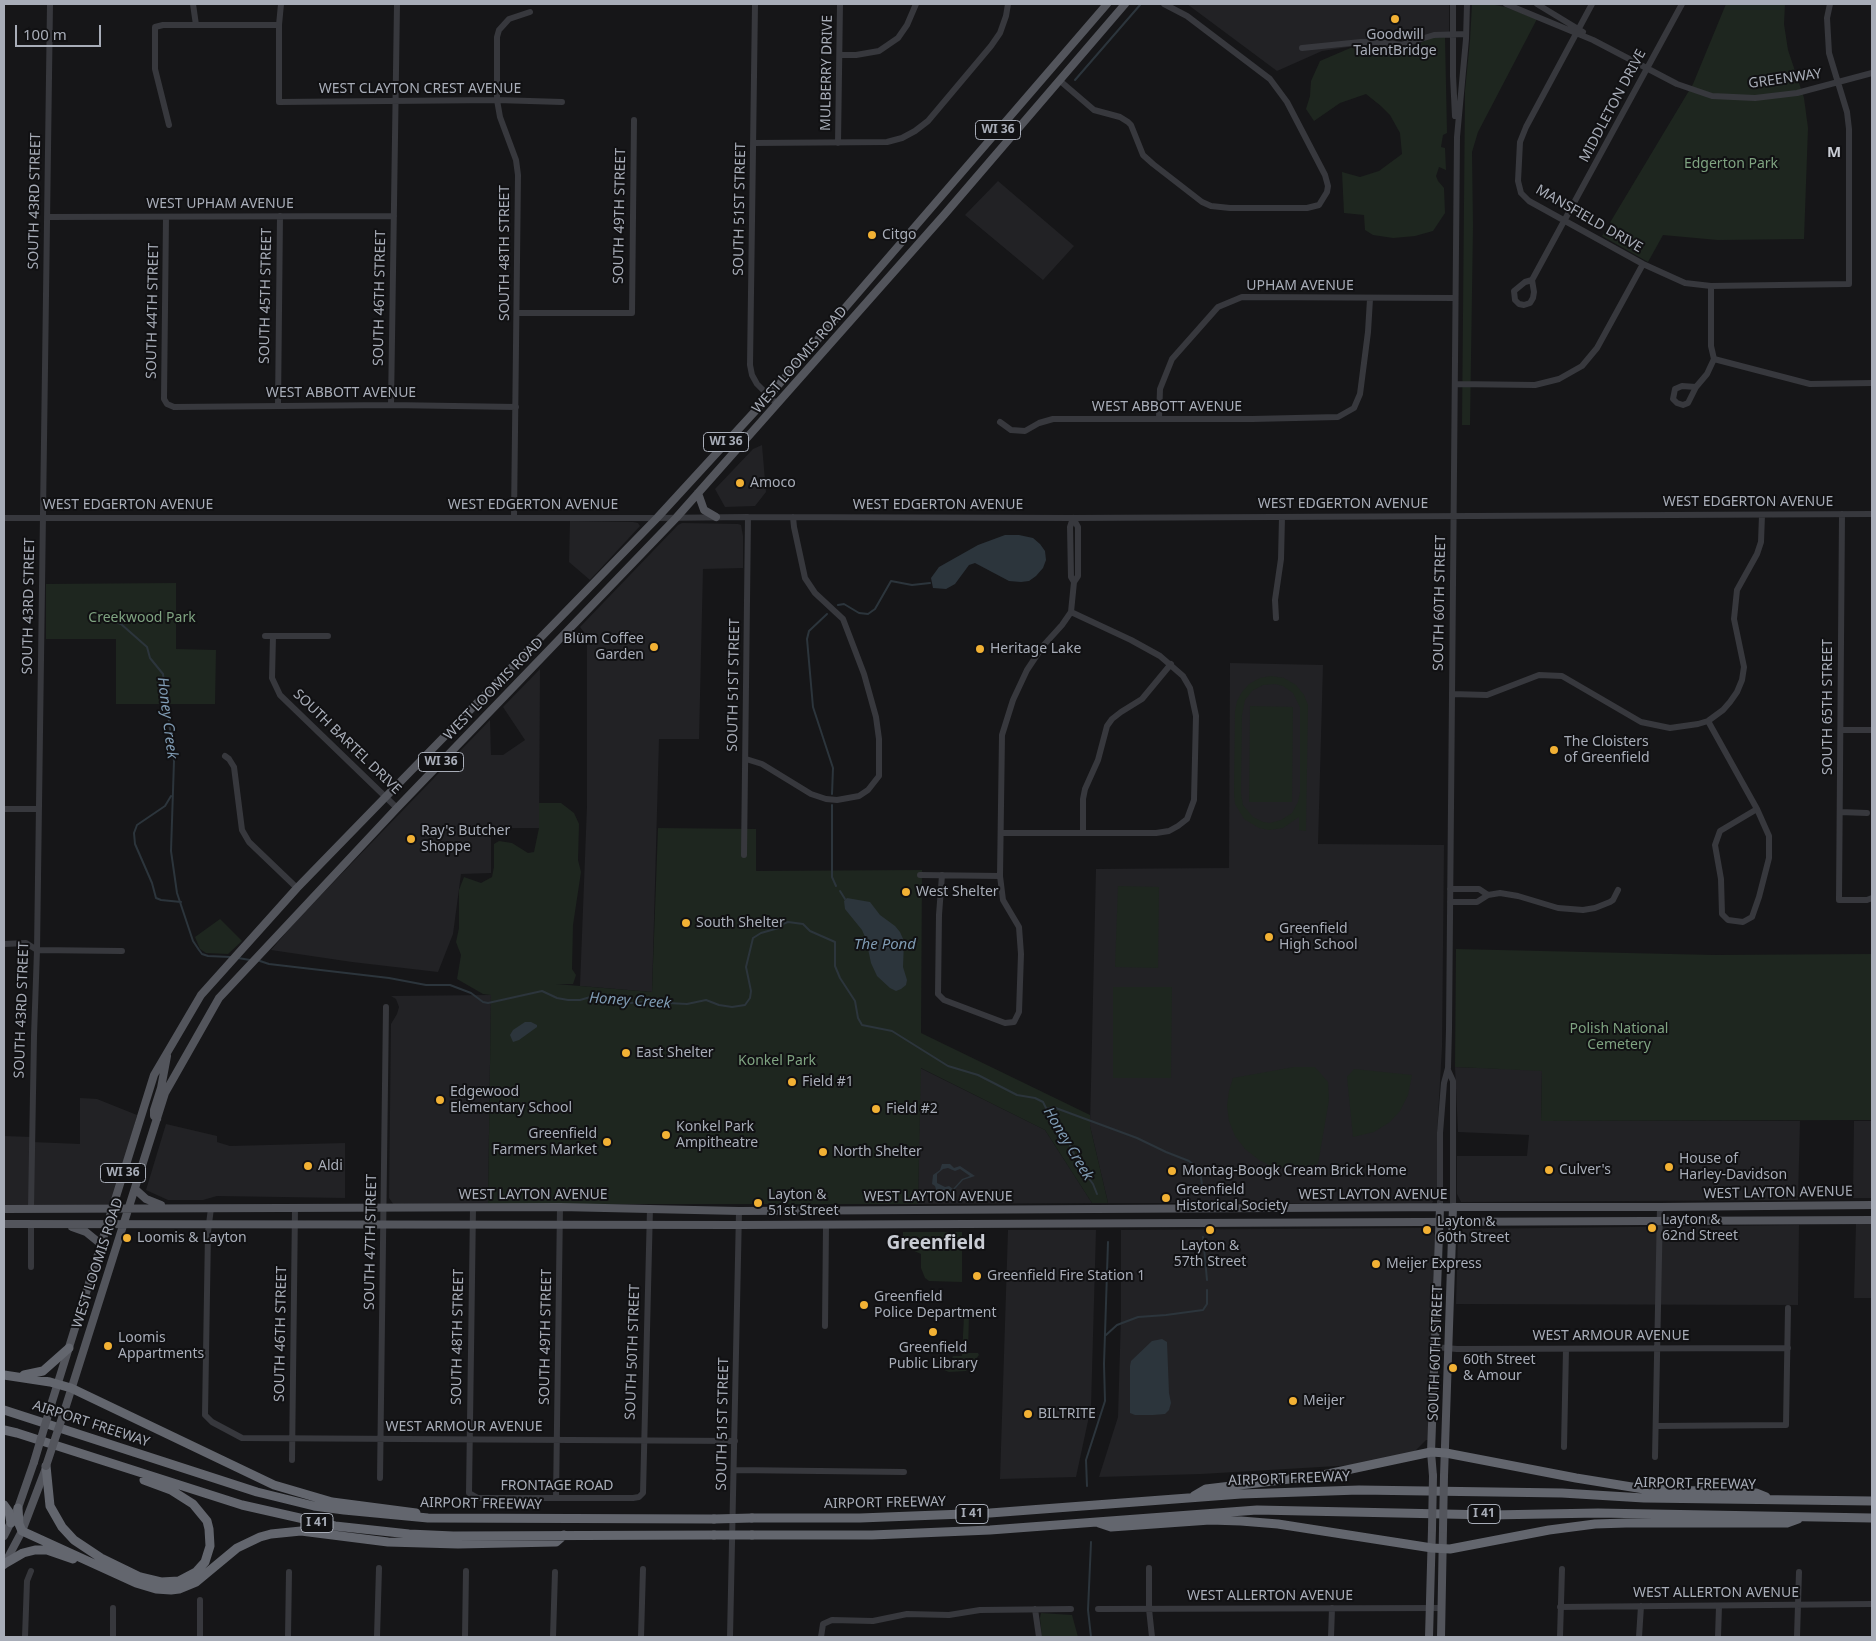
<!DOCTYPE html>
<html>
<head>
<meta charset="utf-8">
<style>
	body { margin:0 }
	#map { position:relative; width:1876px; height:1641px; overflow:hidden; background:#161618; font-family:"Noto Sans",sans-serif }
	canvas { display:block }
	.frame { position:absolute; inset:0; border:5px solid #a8adb8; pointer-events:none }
	.scale { position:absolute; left:15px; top:25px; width:86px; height:22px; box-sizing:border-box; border:2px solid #a8adb8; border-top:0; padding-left:6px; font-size:15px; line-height:18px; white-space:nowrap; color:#a8adb8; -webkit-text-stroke:4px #111113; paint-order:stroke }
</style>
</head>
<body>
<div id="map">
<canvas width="1876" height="1641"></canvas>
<div class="frame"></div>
<div class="scale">100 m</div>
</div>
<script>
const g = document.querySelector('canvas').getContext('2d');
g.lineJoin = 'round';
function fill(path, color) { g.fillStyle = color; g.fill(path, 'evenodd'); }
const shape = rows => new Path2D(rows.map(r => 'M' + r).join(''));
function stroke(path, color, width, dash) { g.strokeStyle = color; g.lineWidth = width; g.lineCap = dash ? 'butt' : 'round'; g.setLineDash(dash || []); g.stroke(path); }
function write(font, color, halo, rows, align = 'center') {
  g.font = font + ' "Noto Sans",sans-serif'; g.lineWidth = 4; g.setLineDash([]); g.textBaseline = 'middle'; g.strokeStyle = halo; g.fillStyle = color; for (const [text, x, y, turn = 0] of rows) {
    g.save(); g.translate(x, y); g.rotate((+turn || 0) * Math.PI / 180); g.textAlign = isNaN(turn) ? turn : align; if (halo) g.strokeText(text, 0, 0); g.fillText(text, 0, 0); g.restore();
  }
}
const built = shape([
	[1187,4,1449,4,1449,36,1431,38,1411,47,1389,50,1355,46,1322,51,1277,71],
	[998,181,1074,246,1043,280,965,215],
	[762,445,766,492,755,506,725,507,715,489,753,449],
	[570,521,633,522,638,523,640,526,590,580,569,562],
	[682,523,738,524,741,525,743,536,743,568,703,569,699,739,659,739,652,992,580,986,587,806,587,636,580,627,678,525],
	[1230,663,1323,665,1318,844,1444,845,1442,1047,1437,1134,1437,1196,1432,1203,1108,1203,1090,1126,1096,869,1229,868],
	[540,669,539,828,491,828,491,873,461,874,453,934,438,972,352,962,271,950,297,920,490,720,491,755,503,755,525,740,503,707],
	[491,995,488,1204,394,1205,389,1198,391,1024,397,1014,399,1007,396,999,391,996],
	[1455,1067,1542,1070,1541,1121,1800,1121,1798,1200,1461,1202,1457,1194,1457,1156,1527,1156,1529,1135,1458,1132],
	[920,1068,1045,1130,1092,1203,918,1204],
	[80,1098,97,1099,137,1115,112,1207,4,1209,4,1136,32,1137,32,1142,80,1144],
	[1854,1121,1872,1121,1872,1198,1853,1198],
	[166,1124,217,1136,217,1142,230,1146,345,1143,345,1198,217,1196,203,1200,168,1200,146,1190],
	[1856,1224,1872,1224,1872,1298,1854,1298],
	[1799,1225,1798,1305,1456,1304,1458,1234,1462,1229],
	[1420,1228,1430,1229,1435,1235,1429,1440,1426,1440,1412,1454,1354,1465,1201,1474,1099,1477,1118,1417,1121,1316,1121,1230],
	[1008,1230,1096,1230,1091,1407,1076,1477,1000,1479]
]);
const green = shape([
	[1472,4,1490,4,1505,7,1537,19,1478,132,1472,152,1473,226,1470,425,1462,425,1465,91,1470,40],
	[1726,4,1785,4,1784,24,1788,50,1804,98,1808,128,1804,239,1718,240,1663,235,1648,262,1602,236,1693,84],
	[1445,37,1447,133,1443,135,1441,147,1445,148,1446,170,1439,167,1436,176,1438,181,1444,188,1445,213,1433,231,1415,236,1393,238,1373,235,1365,230,1364,215,1344,213,1342,172,1360,177,1379,171,1402,154,1400,133,1390,115,1381,106,1366,94,1340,103,1314,121,1306,109,1310,96,1311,81,1320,61,1355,46,1389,50,1411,47,1431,38],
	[176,583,176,649,216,650,215,704,116,704,116,639,46,639,46,584],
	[1271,676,1284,678,1296,685,1304,695,1308,705,1306,831,1299,830,1299,817,1283,828,1269,830,1259,828,1244,819,1235,804,1234,793,1235,711,1237,701,1242,692,1249,684,1260,678],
	[1275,684,1283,686,1293,693,1300,707,1300,792,1298,802,1292,813,1281,820,1270,823,1263,822,1253,817,1243,805,1241,793,1242,715,1245,700,1252,691,1263,685],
	[1250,706,1293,707,1292,802,1249,802],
	[539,803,561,803,574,813,579,824,578,860,581,872,573,925,572,969,576,975,573,984,556,984,652,992,658,828,756,829,756,871,922,870,921,1033,1090,1115,1090,1126,1108,1203,1092,1203,1045,1130,921,1068,918,1204,488,1204,491,995,483,994,457,979,461,955,456,942,459,928,459,890,464,877,481,883,492,877,494,867,494,844,499,841,512,843,528,853,534,852,539,828],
	[1118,886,1159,887,1158,968,1115,967],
	[220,919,242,941,228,954,206,953,200,949,195,937],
	[1456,949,1714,955,1872,954,1872,1120,1541,1121,1542,1071,1455,1067],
	[1113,987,1172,987,1171,1078,1113,1078],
	[1294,1067,1315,1067,1328,1082,1329,1100,1318,1164,1300,1168,1273,1167,1259,1160,1245,1149,1235,1136,1229,1121,1227,1106,1229,1091,1233,1078],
	[1354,1069,1412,1075,1408,1095,1400,1111,1390,1122,1374,1132,1353,1137,1347,1077],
	[903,1232,962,1232,962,1282,929,1281,925,1278,921,1268,921,1254,903,1246],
	[964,1315,969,1315,968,1353,978,1353,979,1355,966,1371,949,1372,944,1370,944,1358,952,1359,953,1356,962,1356],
	[1041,1613,1072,1615,1078,1637,1042,1637,1040,1618]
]);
const water = shape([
	[1005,535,1019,535,1033,538,1040,544,1045,551,1046,560,1043,568,1036,576,1029,581,1021,582,1009,581,975,563,969,565,955,584,946,589,933,588,931,578,939,567,978,545],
	[847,898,870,902,880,915,895,926,900,932,904,941,903,967,907,980,906,985,901,989,896,991,890,988,877,976,871,963,866,939,862,930,845,909,844,901],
	[525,1022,531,1022,537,1025,537,1027,519,1040,513,1042,510,1035,513,1030],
	[942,1164,950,1164,954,1168,960,1166,975,1176,963,1180,955,1189,956,1198,949,1197,944,1192,937,1193,935,1186,932,1184,933,1175,940,1170],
	[948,1168,955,1171,960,1169,970,1176,962,1179,953,1189,949,1186,945,1187,937,1183,937,1174,943,1169],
	[1162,1339,1167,1342,1169,1393,1171,1403,1169,1410,1165,1414,1153,1415,1135,1415,1130,1413,1130,1366,1131,1361,1152,1341]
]);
const stream = shape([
	[1075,80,1140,5],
	[838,605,844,604,859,613,868,614,875,609,891,581,912,585,930,583],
	[827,614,809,631,807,639,813,707,833,768,832,794],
	[96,619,110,620,121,624,147,647,150,658,163,674,174,761,171,851,177,893,193,941,199,950,202,954,208,956,230,957],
	[171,796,165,806,137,825,134,833,135,844,152,883,156,898,161,900,181,902],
	[832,805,832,877,836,886],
	[840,891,845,899],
	[238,958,250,960],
	[257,960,269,964,389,978,426,985,450,985,471,993,483,1002,488,1003,542,991,557,998,568,1000,580,1000,594,996,615,1001,631,1003,656,1001,668,1003,687,1004,706,1000,719,1005,732,1007,745,1005,750,998,751,991,746,967,753,938,761,933,782,927,783,924,788,922,803,924,810,931,835,942,835,966,840,978,855,1001,858,1018,862,1025,892,1031,948,1066,978,1075,1017,1095,1035,1098,1043,1102,1051,1118,1069,1143,1079,1165,1093,1184,1097,1194],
	[1047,1109,1053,1107,1137,1138,1166,1152,1189,1161,1200,1170,1202,1185],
	[1203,1237,1207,1280],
	[1106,1335,1117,1325,1138,1317,1166,1315,1203,1310,1207,1304,1207,1290],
	[1087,1486,1086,1460,1105,1401,1104,1364,1108,1242],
	[1091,1637,1088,1610,1091,1542]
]);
const minor = shape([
	[193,4,196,25],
	[281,4,279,25,279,102,497,100,562,102],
	[755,4,750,365,752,375,757,384,777,404],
	[1453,4,1453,76,1455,116],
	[1506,4,1593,40,1677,84,1712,96,1755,98,1797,93,1872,73],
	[1537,4,1583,32],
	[1592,4,1526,127,1520,142,1518,181,1521,193,1529,201,1643,264,1685,283,1711,286,1849,284,1849,129,1847,112,1829,53,1827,18,1830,4],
	[1302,48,1361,42,1381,42,1401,45,1434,35,1466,34],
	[840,55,856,55,879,51,898,38,907,25,916,4],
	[1059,80,1094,110,1120,117,1128,122,1131,125,1143,155,1153,164,1202,202,1211,206,1230,208,1307,208,1319,205,1327,192,1328,186,1325,175,1287,102,1270,79,1187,16,1164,4],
	[169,125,155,69,155,27,163,25,279,25],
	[753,143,887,142,902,138,915,131,928,121,991,46,1000,33,1006,16,1008,4],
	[838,143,840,4],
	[47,217,394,216],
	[166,217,164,399,167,404,174,407,391,405,516,407],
	[1532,280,1534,292,1533,298,1530,303,1524,305,1519,304,1515,300,1514,291,1525,282,1532,280,1682,4],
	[1711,286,1711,346,1714,359],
	[517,313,632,313,634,120],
	[1714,359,1810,384,1872,383],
	[1456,384,1535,385,1559,379,1582,366,1597,348,1643,264],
	[1696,387,1682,386,1675,389,1673,399,1677,403,1683,405,1688,403,1696,387,1707,374,1714,359],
	[391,405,397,4],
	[278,406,280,216],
	[1159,418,1160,389,1172,359,1218,307,1242,297,1455,298],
	[1000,422,1011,430,1025,431,1039,423,1053,419,1252,419,1338,417,1354,408,1360,394,1368,332,1370,299],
	[1842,514,1839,900,1867,900,1872,898],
	[514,517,518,175,516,160,500,117,497,100,497,37,499,30,509,19,530,12],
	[4,518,657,518,748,517,1073,518,1872,514],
	[1073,518,1070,527,1071,577,1074,582],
	[1276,618,1275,600,1281,559,1282,517],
	[265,636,328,636],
	[273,636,272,678,280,695,397,808],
	[1452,694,1487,695,1539,675,1562,676,1641,722,1670,728,1698,724,1708,721,1723,710,1730,702,1737,692,1742,680,1744,667,1734,619,1737,590,1757,554,1761,542,1762,515],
	[1708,721,1757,809],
	[1841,730,1872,730],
	[225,756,229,759,234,767,242,830,249,842,297,888],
	[746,759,762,764,811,794,826,799,837,800,859,796,868,790,879,776,879,739,876,717,864,674,843,619,815,593,805,578,794,527,793,517],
	[4,809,39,809],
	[1757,809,1769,836,1769,858,1759,897,1752,917,1743,922,1728,920,1722,914,1721,879,1715,845,1720,831,1757,809],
	[1840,812,1867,813],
	[1001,833,1156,833,1169,831,1178,826,1187,819,1194,800,1196,716,1190,688,1183,676,1160,656,1131,640,1071,612],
	[1083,833,1083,799,1085,789,1098,760,1107,726,1112,719,1121,712,1142,699,1171,664],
	[744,855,748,517],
	[920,875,1000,876],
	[942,875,939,915,938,994,944,1000,1005,1023,1014,1022,1019,1012,1021,954,1019,927,1003,900,1000,876,1002,735,1013,700,1027,670,1043,646,1062,625,1071,612,1074,582,1078,576,1078,527,1073,518],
	[1450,889,1479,889,1488,895],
	[1450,902,1477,902,1488,895,1500,893,1518,896,1558,908,1583,910,1595,908,1610,902,1613,900,1618,890],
	[4,944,26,943,37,950,122,951],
	[1448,1070,1453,1081,1453,1207],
	[1440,1207,1440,1133,1444,1083,1448,1068,1449,1029,1457,137,1466,39,1467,4],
	[31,1208,34,1036,37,950,50,4],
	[211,1208,208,1232,205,1415,212,1422,242,1438,735,1441],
	[473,1208,469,1493,478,1498,633,1498,639,1497,643,1493,650,1208],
	[31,1267,31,1224],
	[825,1326,826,1225],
	[1435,1347,1457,1349,1788,1348],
	[1656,1426,1786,1425,1788,1308],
	[1564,1447,1566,1349],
	[1655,1457,1660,1207],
	[292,1460,295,1208],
	[735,1470,904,1472],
	[380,1478,386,1007],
	[556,1498,560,1207],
	[1149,1568,1149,1609,1152,1637],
	[1560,1607,1872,1604],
	[1035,1609,1039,1637],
	[1098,1609,1441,1608],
	[25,1637,27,1581,31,1571],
	[113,1637,113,1608],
	[200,1637,200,1600],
	[288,1637,289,1572],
	[377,1637,379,1568],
	[465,1637,466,1571],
	[553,1637,555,1572],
	[641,1637,643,1569],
	[730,1637,739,1211],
	[821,1637,823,1624,832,1620,873,1621,907,1614,949,1615,980,1610,1071,1609],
	[1331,1637,1332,1608],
	[1560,1637,1562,1569],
	[1639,1637,1641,1606],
	[1718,1637,1719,1606],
	[1797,1637,1799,1572]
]);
const major = shape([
	[698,493,704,510,716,517],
	[157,1119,154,1116,154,1110,161,1088,167,1056],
	[135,1189,146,1199,161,1205],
	[4,1209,560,1207,739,1211,1453,1207,1660,1207,1872,1205],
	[4,1224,739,1225,1872,1220],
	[72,1227,86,1232,102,1245],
	[51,1405,154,1075,201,995,297,888,657,518,769,396,1107,4],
	[65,1409,165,1093,219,998,397,808,676,518,944,215,1125,4],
	[1433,1476,1431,1452,1440,1207],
	[1444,1476,1453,1207],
	[4,1536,18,1508,34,1462],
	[4,1565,22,1531,46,1468],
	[1429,1637,1432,1529],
	[1441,1637,1443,1529]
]);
const highway = shape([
	[4,1375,50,1382,71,1388,274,1485,332,1502,416,1513],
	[24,1375,43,1371,69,1348],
	[4,1410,257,1492,314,1506,344,1510,428,1518,714,1519],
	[4,1430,17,1433,242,1505,335,1526,409,1534,453,1536,714,1535],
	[46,1466,50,1506,62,1527,74,1540,101,1558,140,1577,161,1582,179,1581,196,1572,205,1562,210,1546,209,1529,207,1521,193,1504,171,1490,144,1480],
	[1194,1496,1206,1489,1323,1475,1431,1452,1446,1453,1576,1478,1644,1489,1756,1493,1766,1497],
	[4,1505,9,1512,11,1523],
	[18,1508,19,1524,22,1531,136,1583,156,1589,171,1590,179,1589,196,1582,237,1548,260,1537,271,1534,301,1531,388,1542,458,1544,556,1542,564,1535],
	[752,1518,860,1518,990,1513,1241,1494,1359,1490,1562,1493,1644,1498,1872,1501],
	[1099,1523,1111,1527,1210,1520,1241,1521,1278,1524,1432,1548,1450,1549,1549,1530,1595,1524,1626,1523,1787,1523,1798,1519],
	[752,1535,872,1535,990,1530,1257,1510,1491,1515,1598,1513,1872,1518],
	[4,1564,23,1553,35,1550,47,1550,73,1559]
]);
const majorBridge = shape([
	[34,1462,51,1405],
	[46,1466,65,1409],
	[1432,1529,1433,1476],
	[1443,1529,1444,1476]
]);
const highwayBridge = shape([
	[714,1519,752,1518],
	[714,1535,752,1535]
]);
const markers = [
	[1395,19,5,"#f2b134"],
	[872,235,5,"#f2b134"],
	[740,483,5,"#f2b134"],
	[654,647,5,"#f2b134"],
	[980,649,5,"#f2b134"],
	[1554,750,5,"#f2b134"],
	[411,839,5,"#f2b134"],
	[906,892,5,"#f2b134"],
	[686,923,5,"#f2b134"],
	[1269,937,5,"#f2b134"],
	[626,1053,5,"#f2b134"],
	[792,1082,5,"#f2b134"],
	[440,1100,5,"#f2b134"],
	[876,1109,5,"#f2b134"],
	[666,1135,5,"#f2b134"],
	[607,1142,5,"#f2b134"],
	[823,1152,5,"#f2b134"],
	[308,1166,5,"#f2b134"],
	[1669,1167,5,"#f2b134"],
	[1549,1170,5,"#f2b134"],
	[1172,1171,5,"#f2b134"],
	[1166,1198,5,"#f2b134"],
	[758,1203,5,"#f2b134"],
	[1652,1228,5,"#f2b134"],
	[1210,1230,5,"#f2b134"],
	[1427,1230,5,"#f2b134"],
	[127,1238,5,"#f2b134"],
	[1376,1264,5,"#f2b134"],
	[977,1276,5,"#f2b134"],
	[864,1305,5,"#f2b134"],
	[933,1332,5,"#f2b134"],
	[108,1346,5,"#f2b134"],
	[1453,1368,5,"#f2b134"],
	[1293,1401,5,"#f2b134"],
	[1028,1414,5,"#f2b134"]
];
const shields = [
	[998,130,45],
	[726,442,45],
	[441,762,45],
	[123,1173,45],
	[972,1514,32],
	[1484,1514,32],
	[317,1523,32]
];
const shieldNames = [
	["WI 36",998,130],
	["WI 36",726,442],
	["WI 36",441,762],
	["WI 36",123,1173],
	["I 41",972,1514],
	["I 41",1484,1514],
	["I 41",317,1523]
];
const poiNames = [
	["Goodwill",1395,35,"center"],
	["TalentBridge",1395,51,"center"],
	["Citgo",882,235],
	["Amoco",750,483],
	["Blüm Coffee",644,639,"right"],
	["Garden",644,655,"right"],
	["Heritage Lake",990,649],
	["The Cloisters",1564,742],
	["of Greenfield",1564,758],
	["Ray's Butcher",421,831],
	["Shoppe",421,847],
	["West Shelter",916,892],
	["South Shelter",696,923],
	["Greenfield",1279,929],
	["High School",1279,945],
	["East Shelter",636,1053],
	["Field #1",802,1082],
	["Edgewood",450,1092],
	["Elementary School",450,1108],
	["Field #2",886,1109],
	["Konkel Park",676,1127],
	["Ampitheatre",676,1143],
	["Greenfield",597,1134,"right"],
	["Farmers Market",597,1150,"right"],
	["North Shelter",833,1152],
	["House of",1679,1159],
	["Harley-Davidson",1679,1175],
	["Aldi",318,1166],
	["Culver's",1559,1170],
	["Montag-Boogk Cream Brick Home",1182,1171],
	["Greenfield",1176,1190],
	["Historical Society",1176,1206],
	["Layton &",768,1195],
	["51st Street",768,1211],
	["Layton &",1662,1220],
	["62nd Street",1662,1236],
	["Layton &",1437,1222],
	["60th Street",1437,1238],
	["Loomis & Layton",137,1238],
	["Layton &",1210,1246,"center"],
	["57th Street",1210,1262,"center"],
	["Meijer Express",1386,1264],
	["Greenfield Fire Station 1",987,1276],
	["Greenfield",874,1297],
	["Police Department",874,1313],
	["Loomis",118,1338],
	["Appartments",118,1354],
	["Greenfield",933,1348,"center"],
	["Public Library",933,1364,"center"],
	["60th Street",1463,1360],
	["& Amour",1463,1376],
	["Meijer",1303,1401],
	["BILTRITE",1038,1414]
];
const streetNames = [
	["MULBERRY DRIVE",827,73,-89],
	["GREENWAY",1785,79,-8],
	["WEST CLAYTON CREST AVENUE",420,89],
	["MIDDLETON DRIVE",1613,106,-62],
	["SOUTH 43RD STREET",35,201,-89],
	["WEST UPHAM AVENUE",220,204],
	["SOUTH 51ST STREET",740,209,-89],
	["SOUTH 49TH STREET",620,216,-89],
	["MANSFIELD DRIVE",1589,219,30],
	["SOUTH 48TH STREET",505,253,-90],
	["UPHAM AVENUE",1300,286],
	["SOUTH 45TH STREET",266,296,-89],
	["SOUTH 46TH STREET",380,298,-89],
	["SOUTH 44TH STREET",153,311,-89],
	["WEST LOOMIS ROAD",800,360,-49],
	["WEST ABBOTT AVENUE",341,393],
	["WEST ABBOTT AVENUE",1167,407],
	["WEST EDGERTON AVENUE",1748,502],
	["WEST EDGERTON AVENUE",1343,504],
	["WEST EDGERTON AVENUE",128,505],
	["WEST EDGERTON AVENUE",533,505],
	["WEST EDGERTON AVENUE",938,505],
	["SOUTH 60TH STREET",1440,603,-89],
	["SOUTH 43RD STREET",29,606,-89],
	["SOUTH 51ST STREET",734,685,-89],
	["WEST LOOMIS ROAD",494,689,-46],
	["SOUTH 65TH STREET",1828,707,-90],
	["SOUTH BARTEL DRIVE",347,742,44],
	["SOUTH 43RD STREET",22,1010,-88],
	["WEST LAYTON AVENUE",1778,1193,-1],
	["WEST LAYTON AVENUE",533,1195],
	["WEST LAYTON AVENUE",1373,1195],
	["WEST LAYTON AVENUE",938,1197],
	["SOUTH 47TH STREET",371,1242,-89],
	["WEST LOOMIS ROAD",98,1263,-72],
	["SOUTH 46TH STREET",281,1334,-89],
	["WEST ARMOUR AVENUE",1611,1336],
	["SOUTH 48TH STREET",458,1337,-89],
	["SOUTH 49TH STREET",546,1337,-89],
	["SOUTH 50TH STREET",633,1352,-88],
	["SOUTH 60TH STREET",1436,1353,-88],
	["AIRPORT FREEWAY",91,1424,18],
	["SOUTH 51ST STREET",723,1424,-89],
	["WEST ARMOUR AVENUE",464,1427],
	["AIRPORT FREEWAY",1289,1479,-2],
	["AIRPORT FREEWAY",1695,1484,1],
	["FRONTAGE ROAD",557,1486],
	["AIRPORT FREEWAY",885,1503,-1],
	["AIRPORT FREEWAY",481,1504,1],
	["WEST ALLERTON AVENUE",1716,1593],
	["WEST ALLERTON AVENUE",1270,1596]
];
const parkNames = [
	["Edgerton Park",1731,164],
	["Creekwood Park",142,618],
	["Polish National",1619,1029],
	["Cemetery",1619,1045],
	["Konkel Park",777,1061]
];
const neighbourhoodNames = [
	["M",1834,153]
];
const waterNames = [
	["Honey Creek",167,718,83],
	["The Pond",885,945],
	["Honey Creek",630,1001,4],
	["Honey Creek",1068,1144,59]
];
const districtNames = [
	["Greenfield",936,1244]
];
fill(built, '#222225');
fill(green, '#1e261f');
fill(water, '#2c353c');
stroke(stream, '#2c353c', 2);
stroke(minor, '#37383d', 6);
stroke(major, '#53555c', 8);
stroke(highway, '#63666e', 9);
stroke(majorBridge, '#53555c', 8);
stroke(highwayBridge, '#63666e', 9);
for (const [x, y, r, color] of markers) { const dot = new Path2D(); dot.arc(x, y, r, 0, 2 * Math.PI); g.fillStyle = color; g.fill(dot); stroke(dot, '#111113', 2); }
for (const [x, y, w] of shields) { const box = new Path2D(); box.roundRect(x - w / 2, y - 9.5, w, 19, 4); g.fillStyle = '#111113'; g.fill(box); stroke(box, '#a8adb8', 1); }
write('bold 12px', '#a8adb8', null, shieldNames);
write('14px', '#a8adb8', '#111113', poiNames, 'left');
write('14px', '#a8adb8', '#111113', streetNames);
write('14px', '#7fa381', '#111113', parkNames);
write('bold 15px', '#c9ccd4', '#111113', neighbourhoodNames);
write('italic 15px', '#7f9bb3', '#111113', waterNames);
write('bold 19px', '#c9ccd4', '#111113', districtNames);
</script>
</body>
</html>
